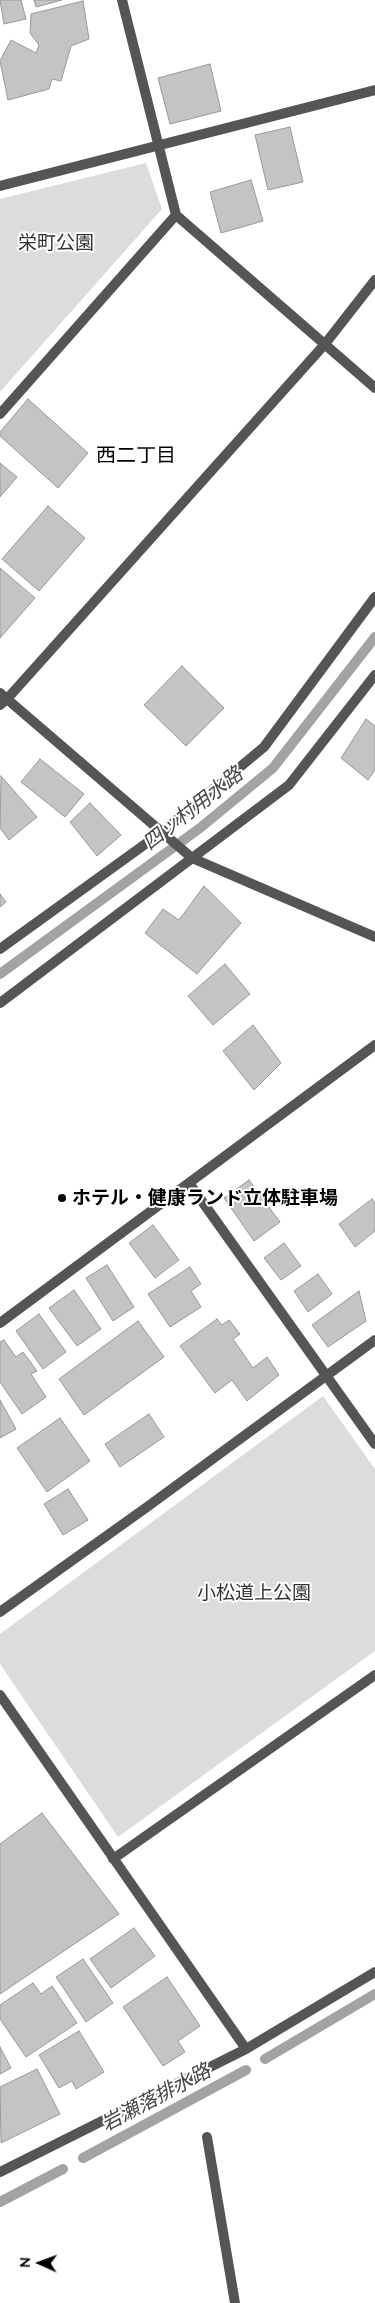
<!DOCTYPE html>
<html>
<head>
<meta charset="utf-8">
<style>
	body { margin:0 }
	#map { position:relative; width:375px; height:2303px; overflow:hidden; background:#fff; font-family:Mulish,sans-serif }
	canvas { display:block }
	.north { position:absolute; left:15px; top:2238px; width:50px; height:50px; -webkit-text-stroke:4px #fff; paint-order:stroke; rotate:272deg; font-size:14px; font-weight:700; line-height:20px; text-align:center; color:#000 }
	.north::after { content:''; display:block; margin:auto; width:18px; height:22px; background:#000; clip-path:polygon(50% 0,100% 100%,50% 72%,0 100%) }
</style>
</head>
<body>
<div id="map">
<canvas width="375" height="2303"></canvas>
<div class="north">N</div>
</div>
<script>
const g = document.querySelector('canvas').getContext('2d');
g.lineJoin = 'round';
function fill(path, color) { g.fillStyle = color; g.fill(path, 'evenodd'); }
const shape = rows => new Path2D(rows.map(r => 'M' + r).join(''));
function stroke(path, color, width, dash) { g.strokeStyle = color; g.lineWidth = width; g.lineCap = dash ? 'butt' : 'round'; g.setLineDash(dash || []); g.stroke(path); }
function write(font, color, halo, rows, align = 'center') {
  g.font = font + ' Mulish,"Noto Sans JP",sans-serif'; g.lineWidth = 4; g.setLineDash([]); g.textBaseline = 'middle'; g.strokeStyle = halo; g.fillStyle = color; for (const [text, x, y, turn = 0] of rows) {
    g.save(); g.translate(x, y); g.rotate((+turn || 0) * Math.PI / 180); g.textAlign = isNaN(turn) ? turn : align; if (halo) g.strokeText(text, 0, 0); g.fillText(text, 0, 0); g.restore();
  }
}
const green = shape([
	[146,163,162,209,0,392,0,199],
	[323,1396,375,1469,375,1651,118,1837,0,1664,0,1634]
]);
const stream = shape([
	[0,974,200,828,273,768,375,637],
	[265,2059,375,1994],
	[83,2158,246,2070],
	[0,2202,63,2169]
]);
const building = shape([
	[0,0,21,0,26,19,4,24,0,0],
	[34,0,62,0,36,7,34,0],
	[83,1,89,39,71,46,61,81,52,79,49,89,8,100,0,61,11,40,36,53,39,45,30,33,31,14,83,1],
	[210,64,221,111,170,124,158,78,210,64],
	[290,127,303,182,268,190,255,135,290,127],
	[251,180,263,221,221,233,210,192,251,180],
	[28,399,88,453,58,488,0,436,0,432,28,399],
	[0,463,17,477,0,497,0,463],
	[48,506,85,538,39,591,2,559,48,506],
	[0,568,35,598,0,638,0,568],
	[182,666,224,708,186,746,144,705,182,666],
	[366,719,375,726,375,770,368,780,341,758,366,719],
	[40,759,84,794,65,817,21,782,40,759],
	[1,776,37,817,9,840,0,828,1,776],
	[90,803,121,835,97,856,70,822,90,803],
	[204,886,241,923,197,974,145,933,163,909,179,920,204,886],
	[0,894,6,902,0,907,0,894],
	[225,964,250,994,213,1025,188,996,225,964],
	[253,1025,281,1063,254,1090,223,1051,253,1025],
	[249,1180,280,1222,254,1241,224,1198,249,1180],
	[372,1199,375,1203,375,1231,355,1247,339,1224,372,1199],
	[153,1225,179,1260,155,1278,129,1243,153,1225],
	[284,1243,301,1266,281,1280,264,1258,284,1243],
	[107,1265,134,1307,113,1321,86,1278,107,1265],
	[190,1267,201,1284,191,1291,201,1307,170,1327,148,1294,190,1267],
	[318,1274,332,1294,308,1312,294,1291,318,1274],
	[74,1290,101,1329,77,1346,49,1308,74,1290],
	[359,1291,366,1321,328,1347,312,1325,359,1291],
	[39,1314,66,1352,43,1369,16,1331,39,1314],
	[217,1319,222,1325,229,1320,240,1334,233,1339,253,1368,267,1357,279,1375,247,1401,232,1380,215,1393,180,1346,217,1319],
	[138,1321,164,1357,84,1415,59,1379,138,1321],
	[4,1340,16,1357,23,1352,37,1371,31,1374,46,1397,22,1414,0,1382,0,1342,4,1340],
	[0,1400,16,1429,0,1438,0,1400],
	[149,1414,164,1437,120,1467,105,1444,149,1414],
	[60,1418,90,1461,47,1492,17,1448,60,1418],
	[68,1489,88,1520,63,1535,44,1504,68,1489],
	[42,1813,119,1914,0,1994,0,1844,42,1813],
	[134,1928,155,1956,111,1988,90,1959,134,1928],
	[83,1959,113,2003,86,2022,56,1977,83,1959],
	[167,1977,200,2026,178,2041,185,2052,163,2066,123,2007,167,1977],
	[33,1983,41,1994,52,1986,77,2023,26,2057,0,2019,0,2005,33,1983],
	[79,2031,104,2072,76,2089,72,2081,59,2088,39,2055,79,2031],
	[0,2047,11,2068,0,2074,0,2047],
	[37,2069,60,2114,1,2143,0,2087,37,2069]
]);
const lane = shape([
	[207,2137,235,2303]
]);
const street = shape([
	[122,0,176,215,375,388],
	[0,186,375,90],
	[0,414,176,215],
	[0,693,192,858,375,937],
	[0,705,7,699,325,344,375,280],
	[0,949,162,832,264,747,375,597],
	[0,1003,289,785,375,675],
	[189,1183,375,1444],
	[0,1323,375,1045],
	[0,1612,147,1507,375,1340],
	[0,1695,246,2049],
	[113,1859,375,1675],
	[0,2172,246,2049,375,1972]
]);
const markers = [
	[62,1198,5,"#000"]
];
const parkNames = [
	["栄町公園",56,243],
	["小松道上公園",254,1593]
];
const poiNames = [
	["ホテル・健康ランド立体駐車場",72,1198]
];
const neighbourhoodNames = [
	["西二丁目",136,456]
];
const waterNames = [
	["四ッ村用水路",193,809,-38],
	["岩瀬落排水路",156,2098,-28]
];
fill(green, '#dcdcdc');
stroke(stream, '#a3a3a3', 10);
fill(building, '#c4c4c4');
stroke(building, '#999', 1);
stroke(lane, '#555', 10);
stroke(street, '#555', 10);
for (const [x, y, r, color] of markers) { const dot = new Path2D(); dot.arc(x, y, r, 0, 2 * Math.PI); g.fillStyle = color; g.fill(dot); stroke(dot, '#fff', 2); }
write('19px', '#333', '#fff', parkNames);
write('bold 19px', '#000', '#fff', poiNames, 'left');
write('20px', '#000', '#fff', neighbourhoodNames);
write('italic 20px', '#444', '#fff', waterNames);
</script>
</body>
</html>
